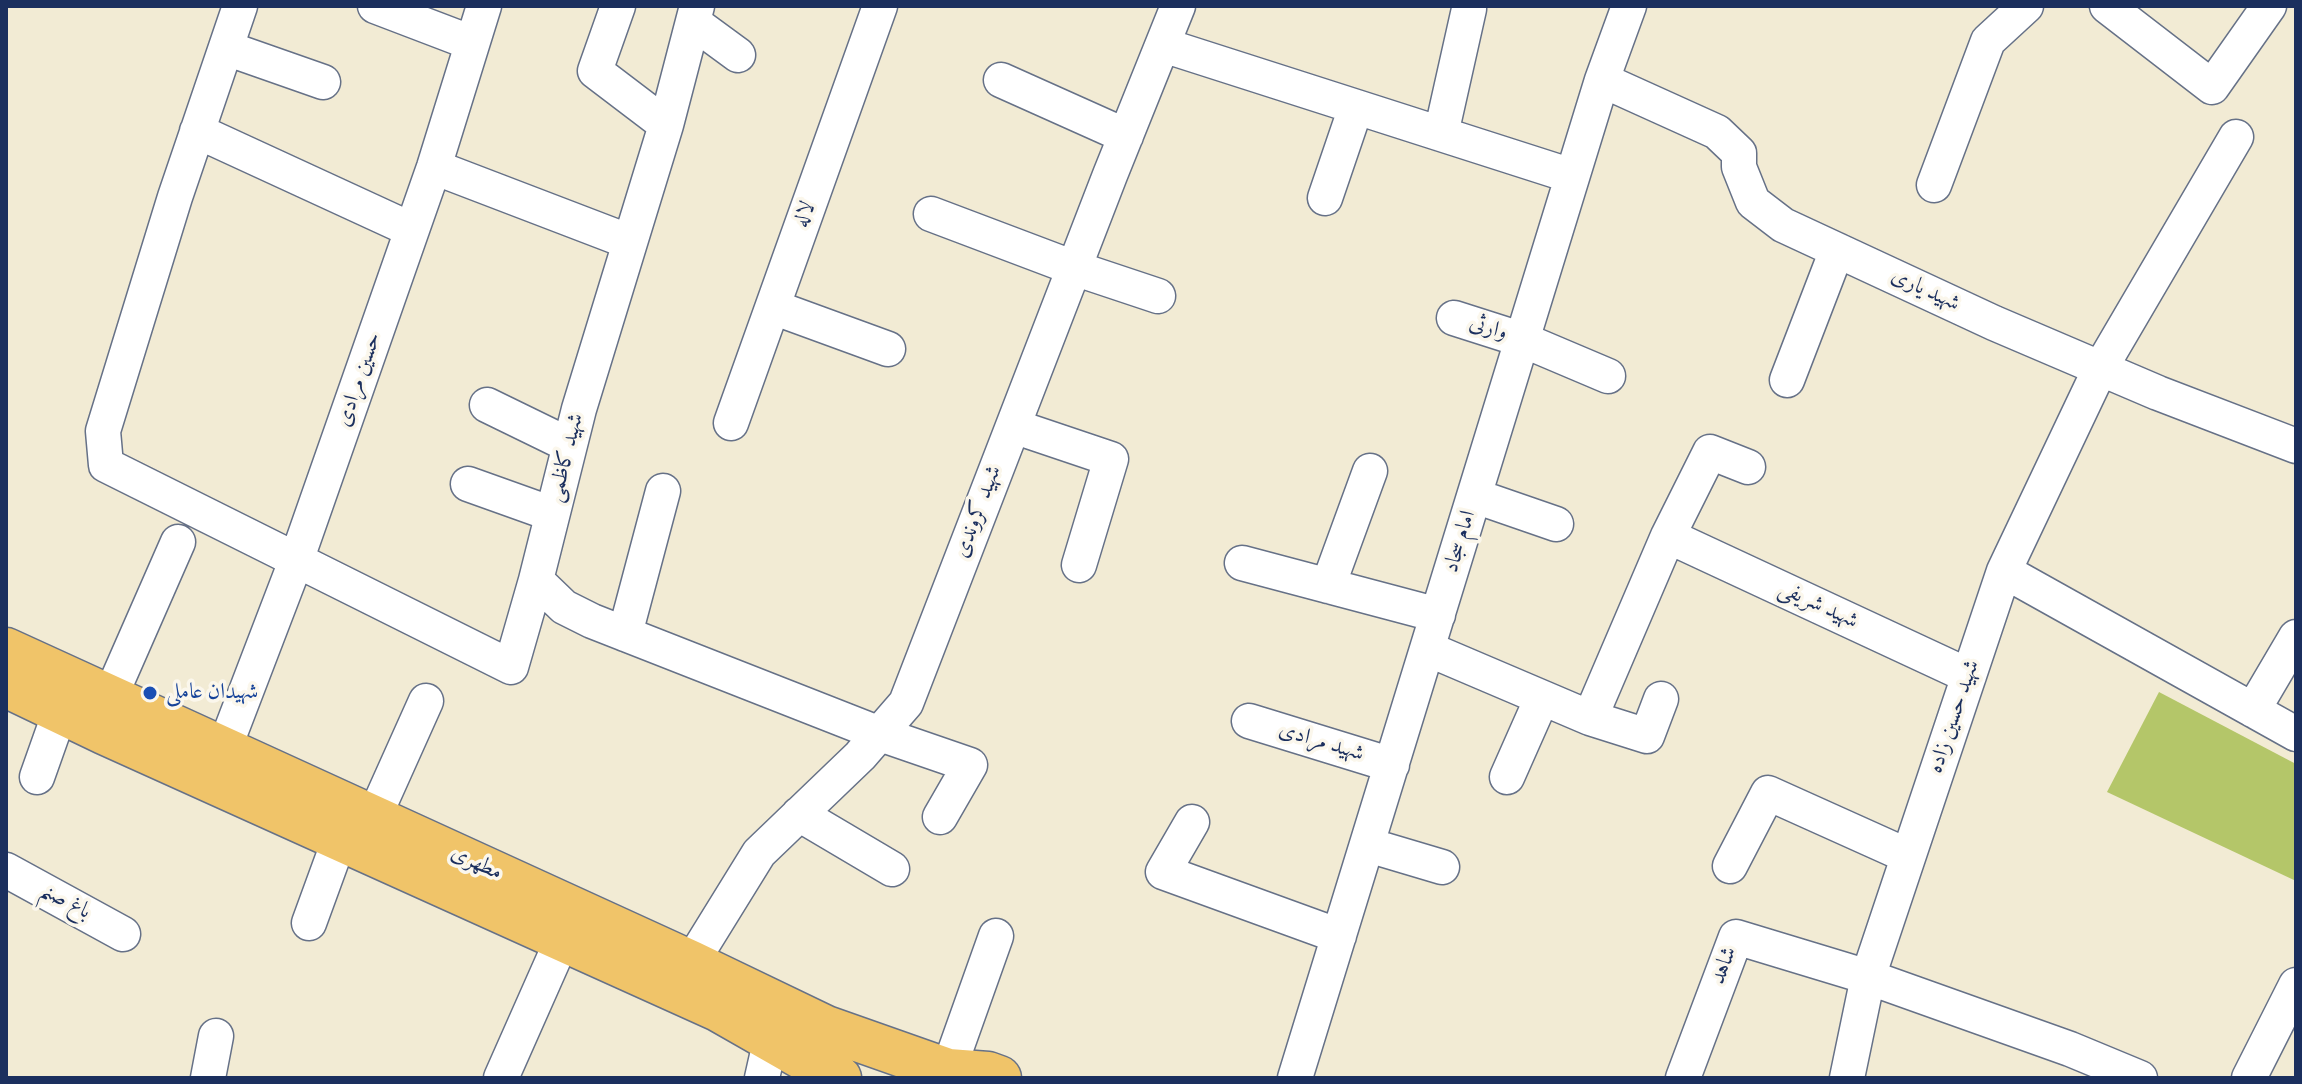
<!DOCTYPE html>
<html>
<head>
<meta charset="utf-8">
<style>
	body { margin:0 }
	#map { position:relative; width:2302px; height:1084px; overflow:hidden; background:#f2ebd4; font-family:"IM FELL English",serif }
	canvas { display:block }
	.frame { position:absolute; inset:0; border:8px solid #1b2f5e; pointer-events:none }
</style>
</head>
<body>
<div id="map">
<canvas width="2302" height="1084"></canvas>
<div class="frame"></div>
</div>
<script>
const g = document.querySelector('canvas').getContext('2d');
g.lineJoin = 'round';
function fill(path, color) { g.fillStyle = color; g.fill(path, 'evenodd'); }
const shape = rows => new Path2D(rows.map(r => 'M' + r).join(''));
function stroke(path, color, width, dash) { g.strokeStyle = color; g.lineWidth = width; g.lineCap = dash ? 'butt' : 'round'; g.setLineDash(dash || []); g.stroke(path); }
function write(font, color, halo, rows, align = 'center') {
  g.font = font + ' "IM FELL English",Amiri,serif'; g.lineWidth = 7; g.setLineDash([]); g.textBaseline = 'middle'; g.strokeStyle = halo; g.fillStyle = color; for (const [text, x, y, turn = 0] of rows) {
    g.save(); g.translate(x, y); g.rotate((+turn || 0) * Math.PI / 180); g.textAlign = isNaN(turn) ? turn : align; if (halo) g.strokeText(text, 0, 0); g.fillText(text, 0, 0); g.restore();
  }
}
const green = shape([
	[2159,692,2296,764,2296,881,2107,792]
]);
const minor = shape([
	[240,6,175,197,103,431,106,465,511,667,536,580],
	[375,6,472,43],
	[618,6,595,71,666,125,579,409,536,580,564,607,592,621,880,734,970,765,940,817],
	[2107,6,2212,87,2269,6],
	[693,22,738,55],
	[1163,45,1572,176],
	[226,48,323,82],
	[1001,80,1126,136],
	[1602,80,1717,132,1739,153,1739,167,1753,202,1783,225,1994,323,2158,393,2296,446],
	[666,125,697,6],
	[197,131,412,230],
	[1441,134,1469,9],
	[434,167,630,242],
	[1934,185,1988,41,2026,6],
	[1325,198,1356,107],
	[931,214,1074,268,1158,296],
	[773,307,888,349],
	[1454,318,1523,340,1608,376],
	[1787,380,1837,250],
	[487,405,569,445],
	[731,423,880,6],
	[1013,426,1111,459,1079,565],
	[468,484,552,514],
	[1475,496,1556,524],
	[1668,536,1969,676],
	[1242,563,1438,615],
	[2004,571,2296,734],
	[1328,586,1370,471],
	[625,634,663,491],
	[1428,649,1590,718,1647,736,1661,699],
	[110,697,178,542],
	[2253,710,2296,637],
	[1590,718,1668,536,1710,452,1748,467],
	[1249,721,1392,765],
	[224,749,296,561,434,167,484,6],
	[37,777,60,712],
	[1507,777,1542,698],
	[799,814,892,869],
	[374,817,426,701],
	[1192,822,1163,872,1339,936],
	[1368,845,1442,867],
	[1730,866,1768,793,1908,856],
	[6,870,123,934],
	[309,923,340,838],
	[691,963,759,853,860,756,906,703,1110,175,1178,6],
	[948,1071,996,936],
	[208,1078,216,1036],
	[501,1078,563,938],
	[762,1078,771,1038],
	[1295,1078,1602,80,1629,6],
	[1683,1078,1736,937,1868,977,2070,1049,2140,1078],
	[1847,1078,1868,977,2004,571,2100,369,2236,137],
	[2249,1078,2296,985]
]);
const major = shape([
	[6,650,691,963,826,1028,948,1071],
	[6,685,104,732,718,1009,839,1078],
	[935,1078,948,1071,988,1074,999,1078]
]);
const markers = [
	[150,693,8,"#1a4fb4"]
];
const streetNames = [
	["لاله",806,215,-70],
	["شهید یاری",1925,291,25],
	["وارثی",1488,329,17],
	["حسین مرادی",360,380,-71],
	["شهید کاظمی",567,458,-76],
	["شهید کروندی",979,512,-69],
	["امام سجاد",1461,542,-73],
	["شهید شریفی",1818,606,25],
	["شهید حسین زاده",1955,717,-71],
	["شهید مرادی",1321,743,17],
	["مطهری",476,864,25],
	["باغ صنم",65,902,28],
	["شاهد",1725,966,-69]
];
const transitNames = [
	["شهیدان عاملی",166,693]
];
fill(green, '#b4c669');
stroke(minor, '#667187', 37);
stroke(major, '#667187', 47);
stroke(minor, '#fff', 34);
stroke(major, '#f0c469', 44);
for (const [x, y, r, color] of markers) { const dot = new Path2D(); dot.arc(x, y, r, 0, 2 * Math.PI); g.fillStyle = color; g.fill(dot); stroke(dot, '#fbf7ec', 3); }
write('22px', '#1b2f5e', '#fbf7ec', streetNames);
write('22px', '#164399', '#fbf7ec', transitNames, 'left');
</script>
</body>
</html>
